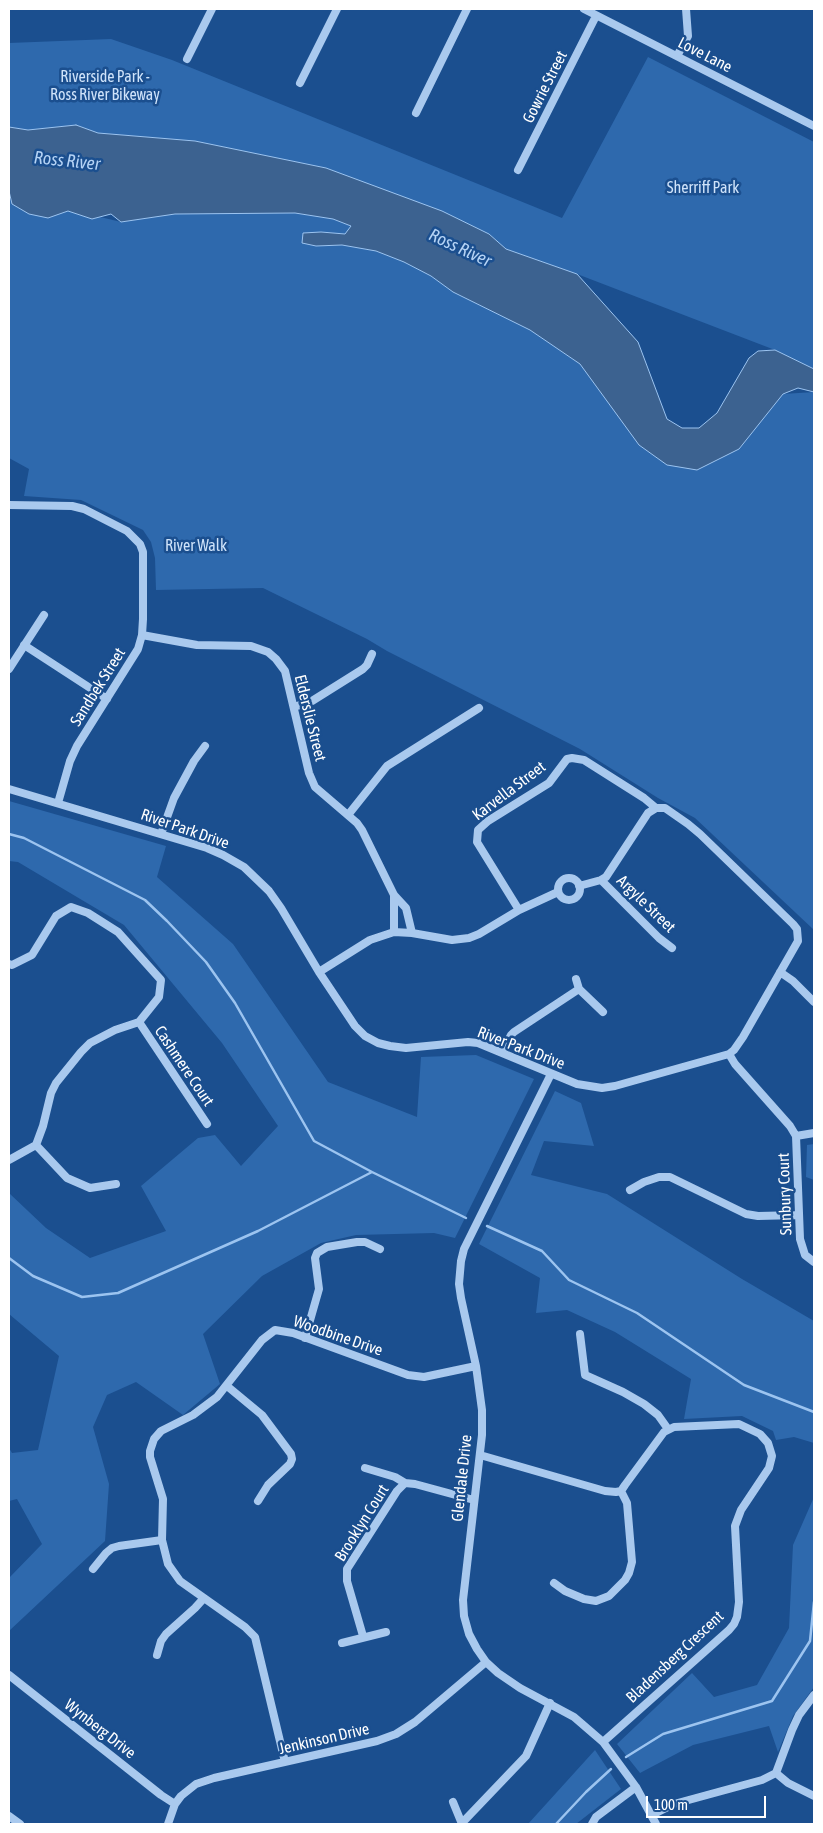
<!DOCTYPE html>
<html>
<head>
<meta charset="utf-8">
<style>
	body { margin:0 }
	#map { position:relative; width:823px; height:1833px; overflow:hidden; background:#1b4f8f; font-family:"Asap Condensed",sans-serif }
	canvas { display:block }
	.frame { position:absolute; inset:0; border:10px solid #fff; pointer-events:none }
	.scale { position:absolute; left:646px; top:1796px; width:120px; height:22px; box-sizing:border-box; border:2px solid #fff; border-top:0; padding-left:6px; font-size:15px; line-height:18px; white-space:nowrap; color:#fff; -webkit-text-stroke:4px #1b4f8f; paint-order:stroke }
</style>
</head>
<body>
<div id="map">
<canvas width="823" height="1833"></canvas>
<div class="frame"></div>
<div class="scale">100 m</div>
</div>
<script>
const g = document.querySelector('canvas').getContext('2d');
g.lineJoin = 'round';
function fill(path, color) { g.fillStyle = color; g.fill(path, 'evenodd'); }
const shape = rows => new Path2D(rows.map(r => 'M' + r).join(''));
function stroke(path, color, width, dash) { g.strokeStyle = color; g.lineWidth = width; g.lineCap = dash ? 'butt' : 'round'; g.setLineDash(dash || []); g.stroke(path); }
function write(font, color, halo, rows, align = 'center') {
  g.font = font + ' "Asap Condensed",sans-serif'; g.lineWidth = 5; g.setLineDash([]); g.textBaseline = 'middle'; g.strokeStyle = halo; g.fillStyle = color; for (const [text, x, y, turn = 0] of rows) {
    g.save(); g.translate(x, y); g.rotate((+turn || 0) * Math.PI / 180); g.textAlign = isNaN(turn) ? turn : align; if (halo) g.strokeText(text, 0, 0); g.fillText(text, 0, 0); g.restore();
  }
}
const green = shape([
	[111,39,172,60,562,218,648,57,814,142,814,369,775,350,577,274,506,249,489,234,326,168,195,141,98,133,76,125,28,130,9,127,9,43],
	[9,195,121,222,175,214,295,213,333,219,352,226,345,234,321,232,316,246,342,245,376,251,404,262,431,276,453,292,530,330,580,364,667,465,739,449,783,394,814,392,814,930,695,818,658,798,580,749,387,651,367,639,263,588,156,590,155,558,151,542,143,530,81,500,24,496,29,469,9,458],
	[9,801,166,846,157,877,233,944,328,1082,417,1117,421,1057,476,1055,534,1079,455,1238,434,1233,356,1235,321,1243,262,1276,203,1334,220,1384,183,1415,136,1382,107,1395,93,1427,109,1484,105,1541,9,1631,9,1578,42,1544,17,1499,9,1501,9,1448,12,1453,38,1450,59,1356,9,1314,9,1193,46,1228,90,1258,166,1231,141,1186,198,1138,215,1135,241,1166,278,1126,222,1043,124,925,18,862,9,861],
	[555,1091,581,1103,594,1146,544,1141,531,1175,607,1194,742,1279,814,1321,814,1443,794,1437,776,1440,773,1431,742,1416,684,1419,691,1379,615,1332,567,1310,536,1313,540,1278,479,1244],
	[814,1144,814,1180,806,1177,807,1145],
	[814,1497,814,1687,793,1716,778,1752,769,1726,693,1745,640,1773,617,1744,692,1673,714,1697,757,1685,789,1628,793,1545],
	[595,1750,621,1789,576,1824,528,1824]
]);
const water = shape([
	[76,125,98,133,195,141,326,168,442,211,489,234,506,249,577,274,638,342,667,419,682,428,699,428,717,413,749,358,758,351,775,350,814,369,814,392,798,388,783,394,739,449,697,470,667,465,639,445,580,364,530,330,453,292,431,276,404,262,376,251,342,245,316,246,302,243,303,233,321,232,345,234,351,226,333,219,295,213,175,214,121,222,111,214,92,219,68,211,48,218,29,214,12,204,9,191,9,127,28,130,76,125]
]);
const stream = shape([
	[9,834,24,838,145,900,167,921,206,962,235,1003,314,1141,372,1172,466,1218],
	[487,1226,542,1251,569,1280,637,1313,744,1385,814,1412],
	[9,1258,33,1276,82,1297,118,1293,258,1231,372,1172],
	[626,1757,663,1734,772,1701,810,1641,814,1602],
	[556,1824,586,1792,611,1769]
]);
const minor = shape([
	[584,9,814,126],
	[677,56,688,36,686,9],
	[187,59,212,9],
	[300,83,337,9],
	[416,113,467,9],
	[518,170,596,16],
	[9,505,72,506,84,509,127,531,140,544,143,552,143,619,142,635,138,649,77,746,70,761,58,803],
	[142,635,197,645,251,646,268,652,276,659,285,671,309,773,315,787,357,823,362,830,394,895,406,908,412,933],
	[24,645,107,699],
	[9,669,44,615],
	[294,707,312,701,363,669,367,665,372,654],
	[9,789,207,848,223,855,244,867,269,891,281,908,319,972,355,1026,365,1036,378,1043,390,1046,406,1048,468,1042,478,1043,577,1084,602,1088,615,1086,729,1054,734,1050,743,1037,798,941,797,929,793,924,700,834,688,824,665,808,656,808,648,813,606,877,601,880,579,886],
	[348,815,387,766,479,708],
	[161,834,174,798,194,761,205,746],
	'558 889a11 11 0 1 1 22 0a11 11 0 1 1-22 0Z',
	[601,880,659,938,672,948],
	[394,895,394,932],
	[519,910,477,842,478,830,488,821,549,783,567,759,572,758,584,760,644,798,656,808],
	[9,964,12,965,32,955,56,916,71,907,88,913,118,932,161,980,159,997,139,1022,115,1030,90,1043,81,1052,56,1083,51,1093,43,1126,36,1145,9,1160],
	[319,972,370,940,394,932,412,933,452,940,469,938,479,934,519,910,558,892],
	[780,972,793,981,814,1002],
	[576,979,579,989,603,1012],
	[139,1022,207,1124],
	[502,1053,511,1035,514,1032,579,989],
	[729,1054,735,1064,790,1126,796,1136,800,1239,805,1255,814,1262],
	[551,1074,464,1249,461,1261,459,1284,461,1298,476,1366,482,1410,482,1435,463,1600,464,1616,469,1634,477,1649,486,1662,498,1673,520,1688,574,1717,603,1742,636,1787,656,1824],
	[796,1136,814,1133],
	[36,1145,67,1178,90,1188,116,1184],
	[630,1190,644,1182,659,1177,670,1177,746,1214,758,1216,799,1215],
	[580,1334,585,1375,623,1392,644,1404,658,1415,668,1429],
	[305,1338,319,1289,315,1258,317,1253,327,1247,357,1242,365,1242,380,1249],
	[227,1386,262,1415,291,1454,292,1459,290,1464,268,1485,258,1501],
	[480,1455,605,1491,616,1492,621,1491,625,1485,664,1432,674,1427,739,1424,760,1434,768,1443,772,1456,769,1468,741,1510,735,1526,739,1602,737,1617,734,1624,729,1630,603,1742],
	[365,1468,395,1477,405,1483,415,1484,474,1500],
	[93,1569,106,1553,112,1548,119,1546,162,1540],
	[554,1583,565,1591,584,1599,596,1601,609,1596,625,1580,629,1573,632,1562,627,1503,621,1491],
	[363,1636,347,1581,347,1569,397,1491,405,1483],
	[342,1643,386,1632],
	[157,1655,161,1641,166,1634,195,1608,204,1598],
	[9,1675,161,1795,175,1804],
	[285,1762,255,1637,245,1627,180,1581,168,1564,162,1540,163,1499,150,1457,150,1451,154,1439,161,1431,193,1415,217,1397,262,1340,275,1330,293,1333,408,1375,424,1377,476,1366],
	[776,1773,788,1783,814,1796],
	[453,1802,462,1824],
	[652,1815,674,1804,762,1780,776,1773,792,1730,799,1715,814,1695],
	[9,1816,20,1824],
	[462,1823,526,1756,550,1703],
	[168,1824,175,1804,181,1796,196,1784,214,1778,377,1741,396,1734,415,1722,486,1662],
	[592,1824,596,1817,636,1787]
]);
const streetNames = [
	["Love Lane",705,55,27],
	["Gowrie Street",545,87,-63],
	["Sandbek Street",98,687,-58],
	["Elderslie Street",310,718,76],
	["Karvella Street",509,791,-37],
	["River Park Drive",185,829,19],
	["Argyle Street",646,904,44],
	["River Park Drive",521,1048,21],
	["Cashmere Court",184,1066,56],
	["Sunbury Court",785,1194,-92],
	["Woodbine Drive",338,1336,19],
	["Glendale Drive",462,1478,-84],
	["Brooklyn Court",362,1523,-58],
	["Bladensberg Crescent",675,1657,-43],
	["Wynberg Drive",100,1729,38],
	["Jenkinson Drive",324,1739,-13]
];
const parkNames = [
	["Riverside Park -",105,77],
	["Ross River Bikeway",105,95],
	["Sherriff Park",703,188],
	["River Walk",196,546]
];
const waterNames = [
	["Ross River",67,161,6],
	["Ross River",460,248,25]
];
fill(green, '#2e69ad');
fill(water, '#3c6290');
stroke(water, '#9cc4f0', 1);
stroke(stream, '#9cc4f0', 2.5);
stroke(minor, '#a9c9ee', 8);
write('16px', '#fff', '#1b4f8f', streetNames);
write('16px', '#cfe3fa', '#1b4f8f', parkNames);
write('italic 18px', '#b5d3f5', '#1b4f8f', waterNames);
</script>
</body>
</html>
